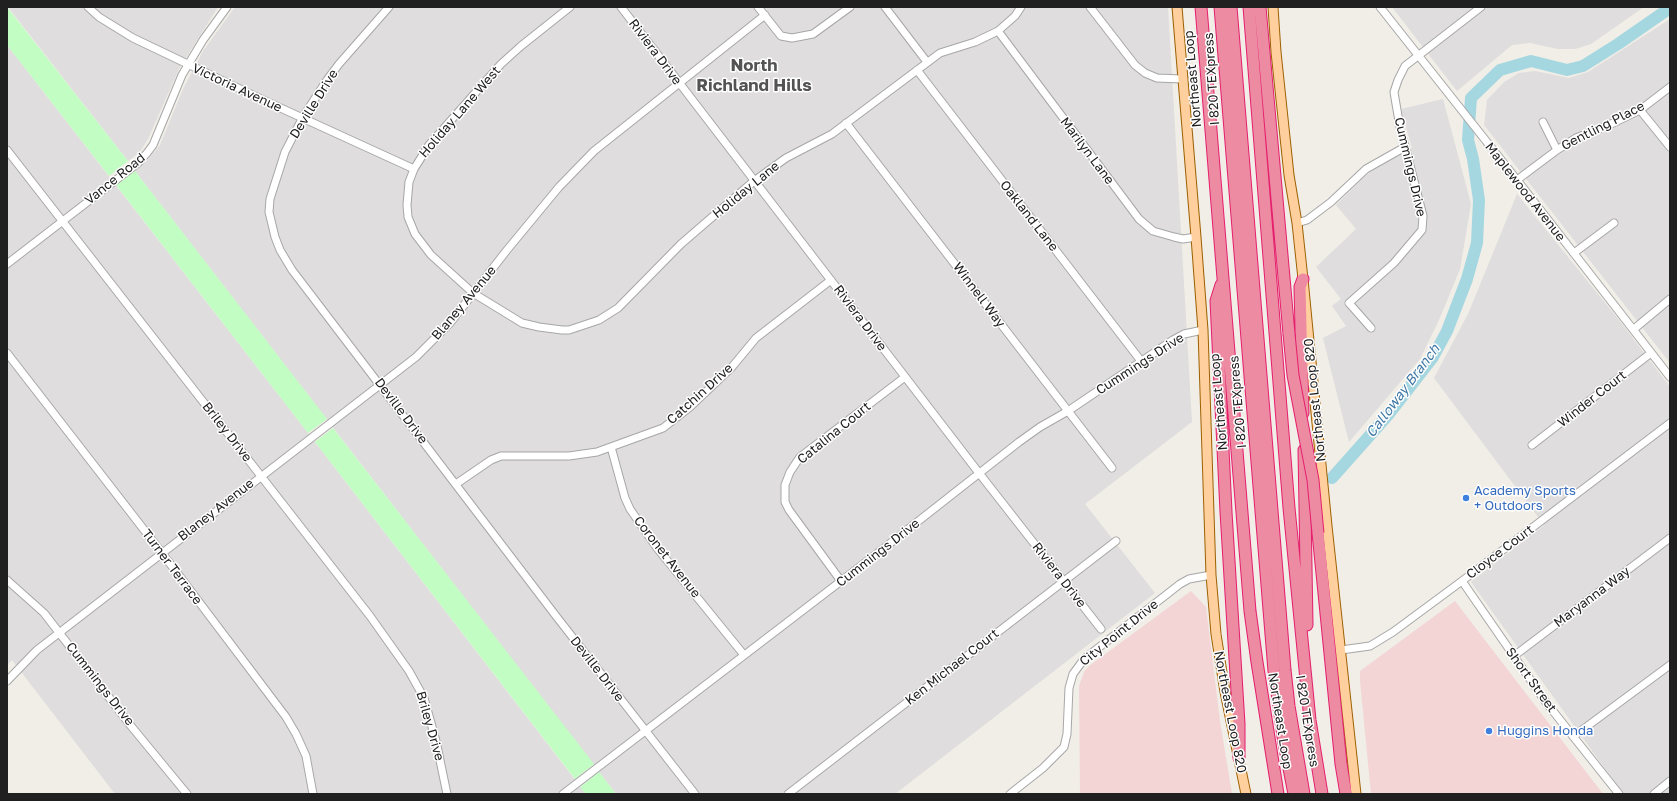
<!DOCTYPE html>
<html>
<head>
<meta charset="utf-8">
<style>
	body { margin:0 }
	#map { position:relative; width:1677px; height:801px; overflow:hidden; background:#f1ede7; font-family:"Golos Text",sans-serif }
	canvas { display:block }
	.frame { position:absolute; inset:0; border:8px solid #202020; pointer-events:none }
</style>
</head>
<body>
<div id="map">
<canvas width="1677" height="801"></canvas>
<div class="frame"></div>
</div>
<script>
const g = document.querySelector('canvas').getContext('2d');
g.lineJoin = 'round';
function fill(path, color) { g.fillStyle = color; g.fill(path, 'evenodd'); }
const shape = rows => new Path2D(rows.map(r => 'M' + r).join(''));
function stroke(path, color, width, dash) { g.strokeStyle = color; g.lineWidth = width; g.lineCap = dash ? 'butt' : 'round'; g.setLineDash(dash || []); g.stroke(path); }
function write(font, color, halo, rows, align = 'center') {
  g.font = font + ' "Golos Text",sans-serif'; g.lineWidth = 3; g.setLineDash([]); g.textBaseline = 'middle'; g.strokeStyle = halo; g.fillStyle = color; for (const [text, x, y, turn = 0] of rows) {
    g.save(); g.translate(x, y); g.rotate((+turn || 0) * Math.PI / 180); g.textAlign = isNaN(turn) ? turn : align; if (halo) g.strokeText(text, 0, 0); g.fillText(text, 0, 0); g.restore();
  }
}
const residential = shape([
	[8,7,218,7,179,69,148,139,140,152,128,161],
	[235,7,1168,7,1192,422,1085,504,1155,593,895,794,616,794,135,171,147,161,160,145,183,89,203,51],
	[1392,7,1644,7,1591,44,1575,49,1558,49,1530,43,1512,45,1457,91],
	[1670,19,1670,363,1484,125,1487,100,1504,82,1519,73,1535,71,1569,78,1588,72],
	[7,45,308,433,586,794,115,794,12,660,7,665],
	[1443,99,1471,204,1460,269,1439,320,1420,359,1349,442,1323,338,1346,326,1332,306,1341,299,1316,267,1356,229,1336,205,1363,178,1379,165,1412,148,1401,109],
	[1517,194,1619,320,1670,387,1670,794,1623,794,1471,582,1544,525,1434,378,1468,314]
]);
const commercial = shape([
	[1191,591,1206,607,1220,721,1232,794,1080,794,1079,686,1084,672,1089,666],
	[1455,601,1603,794,1371,794,1360,681,1360,671]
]);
const park = shape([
	[7,7,128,161,109,176,7,45],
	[135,171,327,419,308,433,116,185],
	[333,428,594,764,575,779,315,442],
	[599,772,616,794,586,794,580,787]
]);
const river = shape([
	[1332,478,1388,415,1433,357,1447,331,1467,279,1477,243,1479,200,1473,159,1468,140,1471,98,1500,70,1531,61,1567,70,1583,66,1618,44,1670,8]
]);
const minor = shape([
	[88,7,99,17,133,38,261,99,414,169],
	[389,7,339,64,327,80,303,117,285,152,270,199,269,212,275,237,280,250,292,270,556,616,695,794],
	[570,7,521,46,501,64,429,145,414,169,409,182,407,205,408,217,415,234,431,255,473,293,522,323,539,327,562,330,569,330,599,320,618,308,681,244,754,181,786,158,832,134,940,53,975,42,998,31,1015,16,1021,7],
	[621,7,979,473,1101,629],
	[758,7,781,36,792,38,813,34,850,7],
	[885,7,927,62],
	[1090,7,1135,65,1145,73,1157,78,1182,79],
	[1380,7,1517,180,1670,377],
	[998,31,1139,219,1153,231,1174,237,1183,239,1196,237],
	[917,70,1141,361],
	[1640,110,1670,147],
	[1543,122,1557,150],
	[846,123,1112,468],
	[7,150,370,616,409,671,424,698,436,741,447,794],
	[1517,180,1557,150,1576,138,1611,124,1640,110,1670,87],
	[1297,223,1307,220,1331,202,1366,169,1405,147],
	[1574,253,1614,223],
	[7,264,138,163,147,153,153,145,182,75,203,40,227,7],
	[1371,328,1349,303,1394,263,1422,230,1423,216,1400,127,1396,104,1394,92,1398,80,1405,66,1481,7],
	[1634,329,1670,299],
	[7,353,162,553,286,717,296,734,306,756,313,794],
	[1532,445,1651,353],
	[611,447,625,498,630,509,657,548,744,655],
	[456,484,491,460,501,456,569,456,597,452,663,428,690,407,732,367,756,338,831,280],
	[7,580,44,613,131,726,187,794],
	[841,581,789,510,785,502,785,485,790,472,800,457,905,377],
	[1462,581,1545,701,1619,794],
	[1341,650,1370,646,1393,632,1462,581,1670,423],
	[1514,656,1670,538],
	[7,681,37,650,416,357,450,323,507,250,559,187,594,151,765,15],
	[1574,736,1670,665],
	[563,794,879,552,1019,442,1040,427,1068,411,1173,340,1184,334,1203,330],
	[788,794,1116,541],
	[1010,794,1043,768,1064,747,1067,734,1069,688,1073,674,1084,659,1180,584,1189,579,1211,575],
	[1654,794,1670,781]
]);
const major = shape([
	[1177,7,1196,237,1203,330,1211,575,1216,634,1225,692,1246,794],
	[1273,7,1276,52,1289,175,1297,223,1303,279,1327,526,1356,794]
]);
const highway = shape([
	[1201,7,1250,611,1257,662,1278,794],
	[1220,7,1274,671,1284,743,1294,794],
	[1231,7,1285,670,1289,706,1304,794],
	[1249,7,1289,508,1310,720,1322,794],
	[1260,7,1289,334],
	[1221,285,1216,301,1226,512,1239,724,1239,758],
	[1303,413,1300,287,1303,279],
	[1304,450,1307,625],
	[1318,533,1341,764,1346,794]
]);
const highwayBridge = shape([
	[1289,334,1293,375,1313,480,1318,533]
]);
const markers = [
	[1466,498,4,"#3f7fe0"],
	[1489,731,4,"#3f7fe0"]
];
const streetNames = [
	["Riviera Drive",655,52,53],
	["Northeast Loop",1193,79,-95],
	["I 820 TEXpress",1212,79,-94],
	["Victoria Avenue",237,88,25],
	["Deville Drive",314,104,-58],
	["Holiday Lane West",460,112,-49],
	["Gentling Place",1603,126,-27],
	["Marilyn Lane",1087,151,53],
	["Cummings Drive",1410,167,77],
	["Vance Road",115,179,-39],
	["Holiday Lane",746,190,-39],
	["Maplewood Avenue",1525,192,52],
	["Oakland Lane",1029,216,52],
	["Winnell Way",979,295,53],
	["Blaney Avenue",464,303,-50],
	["Riviera Drive",860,318,53],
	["Cummings Drive",1140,364,-33],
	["Catchin Drive",700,394,-42],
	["Winder Court",1592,399,-38],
	["Northeast Loop 820",1315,400,-96],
	["Northeast Loop",1219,402,-95],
	["I 820 TEXpress",1238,402,-95],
	["Deville Drive",401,411,53],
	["Briley Drive",227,432,52],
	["Catalina Court",834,433,-39],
	["Blaney Avenue",216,510,-38],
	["Cloyce Court",1500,552,-37],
	["Cummings Drive",878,553,-38],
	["Coronet Avenue",667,557,52],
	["Turner Terrace",172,567,53],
	["Riviera Drive",1059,575,52],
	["Maryanna Way",1592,597,-37],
	["City Point Drive",1119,633,-39],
	["Ken Michael Court",952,667,-38],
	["Deville Drive",597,669,52],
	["Short Street",1531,680,54],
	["Cummings Drive",100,684,52],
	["Northeast Loop 820",1230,712,79],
	["Northeast Loop",1280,721,81],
	["I 820 TEXpress",1307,721,81],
	["Briley Drive",430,726,74]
];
const shopNames = [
	["Academy Sports",1474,491],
	["+ Outdoors",1474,506],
	["Huggins Honda",1497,731]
];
const waterNames = [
	["Calloway Branch",1403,391,-53]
];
const districtNames = [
	["North",754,66],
	["Richland Hills",754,86]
];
fill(residential, '#dfdddd');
fill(commercial, '#f3d5d6');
fill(park, '#c2fdc4');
stroke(river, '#a5d7e1', 12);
stroke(minor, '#a7a7a7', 9);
stroke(major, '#9d6000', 11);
stroke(highway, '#e51e6d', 13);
stroke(minor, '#fff', 7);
stroke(major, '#ffd09e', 9);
stroke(highway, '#ec8ba2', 11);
stroke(highwayBridge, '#e51e6d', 13, []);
stroke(highwayBridge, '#ec8ba2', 11);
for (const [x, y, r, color] of markers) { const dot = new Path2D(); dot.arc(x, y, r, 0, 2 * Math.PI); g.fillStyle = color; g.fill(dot); stroke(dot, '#fff', 1.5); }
write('13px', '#202020', '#fff', streetNames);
write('13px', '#366cbe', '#fff', shopNames, 'left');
write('italic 14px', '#4179a6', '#fff', waterNames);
write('bold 17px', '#535353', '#fff', districtNames);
</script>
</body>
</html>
